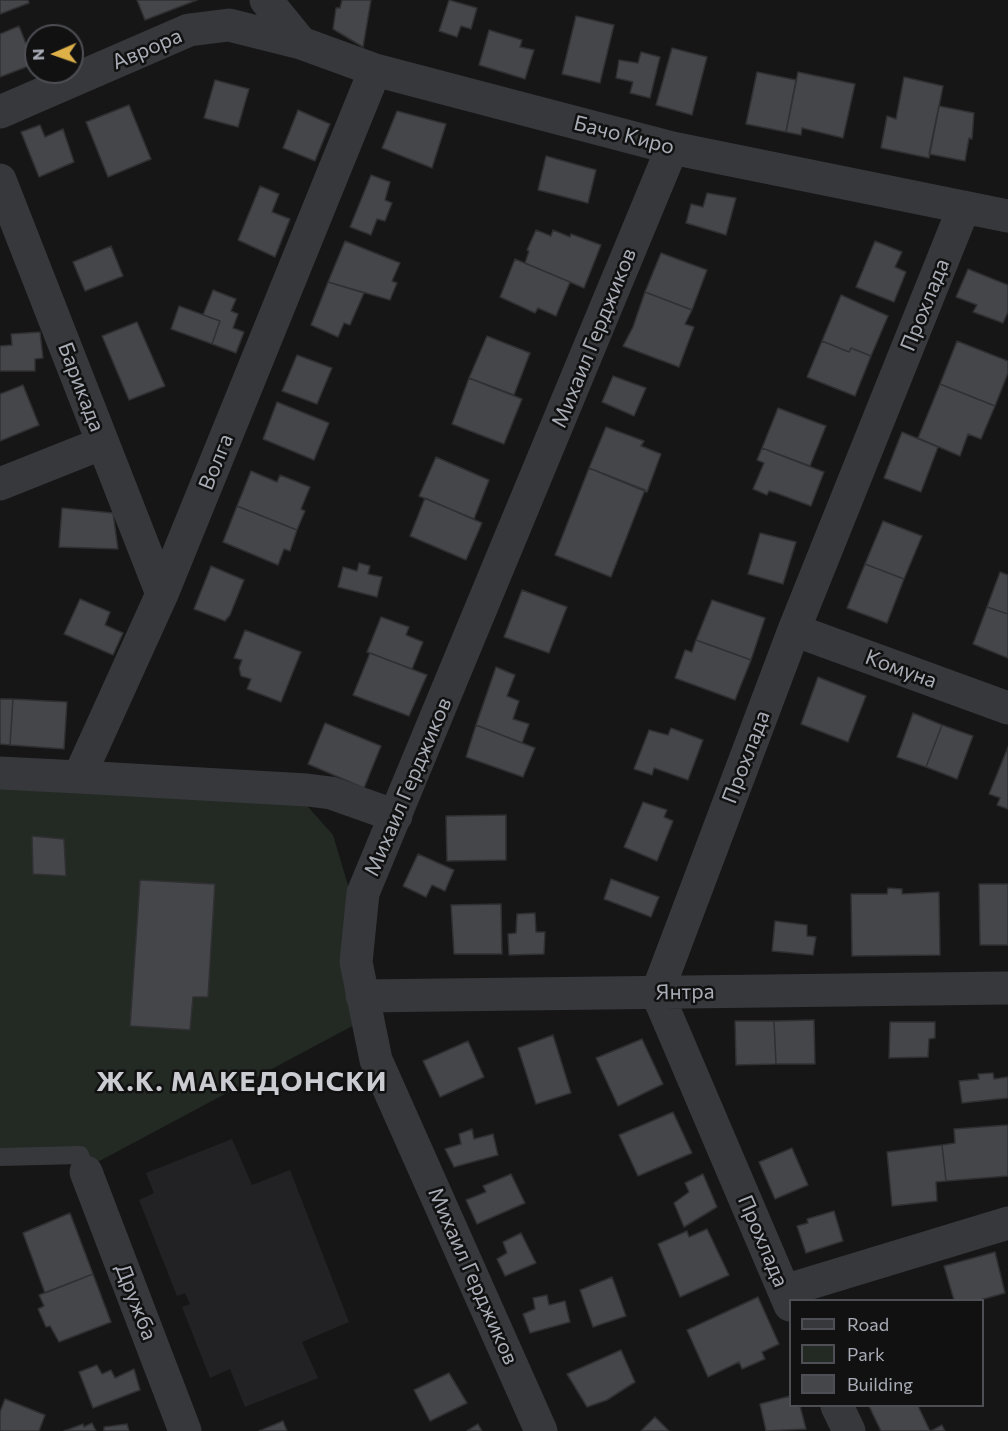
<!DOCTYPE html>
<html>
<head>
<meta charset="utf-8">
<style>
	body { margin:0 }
	#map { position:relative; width:1008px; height:1431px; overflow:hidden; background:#161617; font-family:Commissioner,sans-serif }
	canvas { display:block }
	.legend { position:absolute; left:789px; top:1299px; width:195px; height:108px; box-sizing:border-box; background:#111112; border:2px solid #4e4f54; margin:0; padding:8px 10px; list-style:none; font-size:18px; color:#a9adb6 }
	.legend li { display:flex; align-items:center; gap:12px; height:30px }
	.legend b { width:30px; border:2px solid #4e4f54 }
	.north { position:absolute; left:24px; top:24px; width:60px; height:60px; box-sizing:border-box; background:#111112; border:2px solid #4e4f54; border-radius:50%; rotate:268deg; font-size:16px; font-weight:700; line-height:24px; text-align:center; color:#a9adb6 }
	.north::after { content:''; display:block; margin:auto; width:21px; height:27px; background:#ddb048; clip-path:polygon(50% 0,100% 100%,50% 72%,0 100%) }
</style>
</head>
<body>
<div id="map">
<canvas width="1008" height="1431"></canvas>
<ul class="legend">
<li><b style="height:8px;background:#37383c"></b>Road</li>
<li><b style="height:16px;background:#222a23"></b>Park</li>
<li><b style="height:16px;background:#45464a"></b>Building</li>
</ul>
<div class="north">N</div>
</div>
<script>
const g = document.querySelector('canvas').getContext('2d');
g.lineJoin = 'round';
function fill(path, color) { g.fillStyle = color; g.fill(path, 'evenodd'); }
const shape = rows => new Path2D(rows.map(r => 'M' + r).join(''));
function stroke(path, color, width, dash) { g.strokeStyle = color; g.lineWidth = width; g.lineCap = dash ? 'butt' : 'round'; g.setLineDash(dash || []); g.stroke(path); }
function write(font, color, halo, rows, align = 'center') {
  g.font = font + ' Commissioner,sans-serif'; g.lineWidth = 5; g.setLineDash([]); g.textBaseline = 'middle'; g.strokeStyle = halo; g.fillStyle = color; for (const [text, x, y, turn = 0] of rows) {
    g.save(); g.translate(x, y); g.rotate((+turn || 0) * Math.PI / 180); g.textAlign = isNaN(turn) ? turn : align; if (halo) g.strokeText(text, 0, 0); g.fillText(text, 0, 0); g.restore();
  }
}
const built = shape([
	[232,1139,252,1185,290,1170,349,1322,302,1342,318,1378,245,1407,230,1369,210,1378,182,1307,190,1304,185,1293,177,1296,139,1200,154,1193,146,1173]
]);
const green = shape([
	[0,778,302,800,333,835,350,892,356,1024,92,1165,0,1150]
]);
const building = shape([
	[0,0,28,0,29,3,0,14,0,0],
	[137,0,197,0,145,20,137,0],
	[342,0,371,0,363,47,333,29,336,8,340,8,342,0],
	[449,0,477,8,471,29,461,26,457,37,439,31,449,0],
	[576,16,614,25,600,83,562,74,576,16],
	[19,26,34,64,0,77,0,34,19,26],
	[489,30,522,40,520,47,534,50,525,79,479,65,489,30],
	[672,48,707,57,692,115,656,105,672,48],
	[641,52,660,57,650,98,630,93,633,82,616,78,619,60,638,63,641,52],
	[757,72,796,80,786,132,746,124,757,72],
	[798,72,855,84,843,138,802,128,801,135,786,132,798,72],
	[904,77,943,86,929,158,881,148,887,116,896,119,904,77],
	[215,80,249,89,238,127,204,118,215,80],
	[129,105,151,159,108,177,86,122,129,105],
	[939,106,974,113,972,139,969,138,965,161,929,154,939,106],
	[298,110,330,124,315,161,283,148,298,110],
	[397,111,446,124,432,168,382,148,397,111],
	[40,125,45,137,63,129,74,162,39,177,21,132,40,125],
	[546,156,596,170,588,203,538,190,546,156],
	[371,175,390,182,385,200,392,203,385,221,377,219,371,235,350,227,371,175],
	[260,186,279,194,272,212,290,219,275,257,238,240,260,186],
	[707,193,736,198,726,235,686,223,691,204,703,207,707,193],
	[536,230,551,236,553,230,570,237,571,234,601,245,584,288,525,263,529,251,527,250,536,230],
	[345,241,400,263,392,281,397,283,390,300,328,282,345,241],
	[875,241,902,252,895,267,906,272,894,302,856,287,875,241],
	[111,246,123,276,85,291,73,262,111,246],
	[661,253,707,270,692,310,645,292,661,253],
	[515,259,570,282,556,316,538,308,535,313,500,297,515,259],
	[968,269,1008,285,1008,312,1003,323,973,312,977,305,956,297,968,269],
	[328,282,364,293,350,325,344,323,338,337,311,325,328,282],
	[213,290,236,299,231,311,238,314,233,328,244,332,236,353,212,344,220,321,203,315,213,290],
	[645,292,692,310,685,324,694,327,679,367,623,346,633,327,645,292],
	[841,295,888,316,871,356,851,348,849,352,822,341,841,295],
	[179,306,220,321,212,344,171,329,179,306],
	[137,322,165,386,129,400,102,336,137,322],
	[40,332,43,358,35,359,35,371,0,371,0,346,12,345,11,334,40,332],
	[487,336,530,353,514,395,469,378,487,336],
	[822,341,849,352,851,348,871,356,855,396,807,377,822,341],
	[957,341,1008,361,1008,373,995,406,940,384,957,341],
	[297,355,332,368,317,404,282,391,297,355],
	[613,376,646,388,634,416,602,402,613,376],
	[469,378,522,399,504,444,452,424,469,378],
	[940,384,995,406,981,439,968,434,960,456,918,438,940,384],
	[23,385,39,425,0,441,0,394,23,385],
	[277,402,329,423,314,460,263,439,277,402],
	[778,408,826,426,810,466,762,448,778,408],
	[606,427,644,441,641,446,661,454,647,492,589,468,606,427],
	[902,432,938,447,921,492,884,478,902,432],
	[762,448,824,472,811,506,776,493,769,491,767,495,753,489,764,463,757,460,762,448],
	[436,457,489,480,474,519,419,496,436,457],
	[589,468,645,490,611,577,555,555,589,468],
	[251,471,277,482,280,475,310,487,301,509,305,511,297,530,237,506,251,471],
	[425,498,482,523,466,560,410,536,425,498],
	[237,506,297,530,290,551,284,549,278,565,223,542,237,506],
	[62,508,113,513,118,549,59,547,62,508],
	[883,521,922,536,904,579,865,564,883,521],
	[760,533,796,542,783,584,748,574,760,533],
	[359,563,370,566,368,574,382,577,377,597,338,587,343,567,357,571,359,563],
	[865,564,904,579,887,623,847,608,865,564],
	[211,566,244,580,230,615,225,621,194,609,211,566],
	[1000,572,1008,575,1008,614,987,607,1000,572],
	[522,590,567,607,549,653,504,637,522,590],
	[80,599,110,612,105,625,123,633,113,655,64,634,80,599],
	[712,600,765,618,751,660,696,640,712,600],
	[987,607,1008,614,1008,658,973,644,987,607],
	[381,617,409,627,406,635,423,642,412,669,367,652,381,617],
	[245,630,301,652,281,702,247,689,251,679,241,676,239,668,242,660,234,658,245,630],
	[696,640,751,660,735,700,675,678,685,650,692,652,696,640],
	[370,653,427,675,409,716,353,695,370,653],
	[496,667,515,675,507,696,519,701,513,719,529,724,522,743,476,725,496,667],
	[818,677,866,696,848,742,801,724,818,677],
	[0,699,13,699,10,745,0,744,0,699],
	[13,699,67,702,64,749,10,745,13,699],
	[913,713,942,725,926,767,897,757,913,713],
	[325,723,381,746,364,788,308,764,325,723],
	[476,725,535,748,523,777,466,757,476,725],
	[942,725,973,736,957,779,926,767,942,725],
	[671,728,703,740,688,780,654,768,652,775,634,769,649,730,668,735,671,728],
	[1008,747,1008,809,997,805,1000,798,989,794,1008,747],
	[643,802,667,810,664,817,673,821,657,861,624,847,643,802],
	[506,815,506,860,447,861,446,816,506,815],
	[32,836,64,839,66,876,33,874,32,836],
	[418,854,454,870,445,891,432,885,426,897,403,886,418,854],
	[611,879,659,897,651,917,604,899,611,879],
	[140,880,215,884,208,997,193,997,190,1030,130,1026,140,880],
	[979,884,1008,884,1008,945,980,945,979,884],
	[888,888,902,889,902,894,939,892,940,955,852,956,851,894,887,894,888,888],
	[501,904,502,954,454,954,451,905,501,904],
	[535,913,536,932,545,932,544,954,509,955,508,934,516,933,517,914,535,913],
	[775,921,807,925,807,936,816,937,813,955,772,951,775,921],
	[814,1020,815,1064,776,1064,774,1021,814,1020],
	[735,1021,774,1021,776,1064,736,1065,735,1021],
	[890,1022,935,1022,935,1038,929,1039,928,1057,889,1058,890,1022],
	[553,1035,571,1093,536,1104,518,1048,553,1035],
	[642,1039,663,1084,618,1106,596,1058,642,1039],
	[468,1041,484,1077,440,1097,423,1061,468,1041],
	[993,1073,994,1079,1008,1077,1008,1098,962,1103,959,1081,979,1079,978,1074,993,1073],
	[673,1112,692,1153,638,1176,619,1135,673,1112],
	[1008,1125,1008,1176,946,1181,942,1145,955,1143,954,1129,1008,1125],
	[472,1129,474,1139,493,1134,498,1155,454,1167,445,1149,461,1144,459,1134,472,1129],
	[942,1145,946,1181,936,1182,937,1201,892,1206,887,1152,942,1145],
	[792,1148,808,1185,775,1199,759,1162,792,1148],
	[511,1174,525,1203,477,1224,466,1200,486,1192,483,1186,511,1174],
	[703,1174,717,1207,684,1227,674,1203,689,1192,685,1183,703,1174],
	[834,1211,843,1241,806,1253,797,1226,808,1223,807,1219,834,1211],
	[70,1213,93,1274,45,1293,23,1233,70,1213],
	[707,1229,729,1275,680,1297,658,1244,687,1231,689,1237,707,1229],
	[521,1233,536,1263,505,1276,497,1259,507,1253,503,1242,521,1233],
	[995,1252,1005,1293,980,1300,954,1300,944,1266,995,1252],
	[93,1274,111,1322,59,1342,50,1326,46,1327,38,1309,44,1306,39,1295,93,1274],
	[612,1277,626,1316,593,1327,580,1290,612,1277],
	[547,1295,549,1305,565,1301,570,1322,530,1333,523,1314,535,1309,533,1298,547,1295],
	[758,1297,779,1344,762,1352,765,1359,742,1369,739,1362,708,1377,687,1330,758,1297],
	[621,1350,635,1382,607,1400,587,1407,567,1374,621,1350],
	[97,1365,102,1374,111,1370,115,1378,134,1369,140,1390,93,1408,79,1372,97,1365],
	[449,1373,467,1403,430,1421,414,1390,449,1373],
	[790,1396,790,1406,800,1406,806,1429,766,1431,760,1404,790,1396],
	[5,1399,45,1415,39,1431,0,1431,0,1412,5,1399],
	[869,1406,918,1406,930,1431,881,1431,869,1406],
	[655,1417,669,1431,641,1431,655,1417],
	[283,1421,287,1431,259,1431,283,1421],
	[92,1423,96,1431,64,1431,83,1424,84,1427,92,1423],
	[127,1424,129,1431,104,1431,104,1427,127,1424],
	[478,1424,482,1431,467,1431,478,1424],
	[942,1425,945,1431,931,1431,942,1425]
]);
const lane = shape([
	[0,1157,80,1155,86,1172]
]);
const street = shape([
	[266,0,301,43,375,70,672,148,1008,216],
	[0,112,189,30,229,25,301,43],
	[0,180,162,594],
	[0,484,103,443],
	[794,630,1008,708],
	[0,773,79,777,162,594,375,70],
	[79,777,307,790,331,793,396,816],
	[362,996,1008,988],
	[86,1172,185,1431],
	[784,1291,1008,1223],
	[790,1305,657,993,794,630,964,207],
	[837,1406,849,1431],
	[541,1431,376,1060,356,962,363,893,672,148]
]);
const streetNames = [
	["Аврора",147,49,-23],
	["Бачо Киро",624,135,14],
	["Прохлада",925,305,-68],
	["Михаил Герджиков",594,338,-68],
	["Барикада",81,387,69],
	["Волга",216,462,-68],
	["Комуна",901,669,20],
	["Прохлада",746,757,-69],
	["Михаил Герджиков",408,787,-67],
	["Янтра",685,992,-1],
	["Прохлада",763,1241,67],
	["Михаил Герджиков",473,1276,66],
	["Дружба",136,1302,69]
];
const districtNames = [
	["Ж.К. МАКЕДОНСКИ",242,1082]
];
fill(built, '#222224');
fill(green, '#222a23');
fill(building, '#45464a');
stroke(building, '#303033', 1.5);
stroke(lane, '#37383c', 18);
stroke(street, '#37383c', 33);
write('21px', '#a9adb6', '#111112', streetNames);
g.letterSpacing = '1.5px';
write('bold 27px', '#caccd2', '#111112', districtNames);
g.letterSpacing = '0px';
</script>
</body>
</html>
